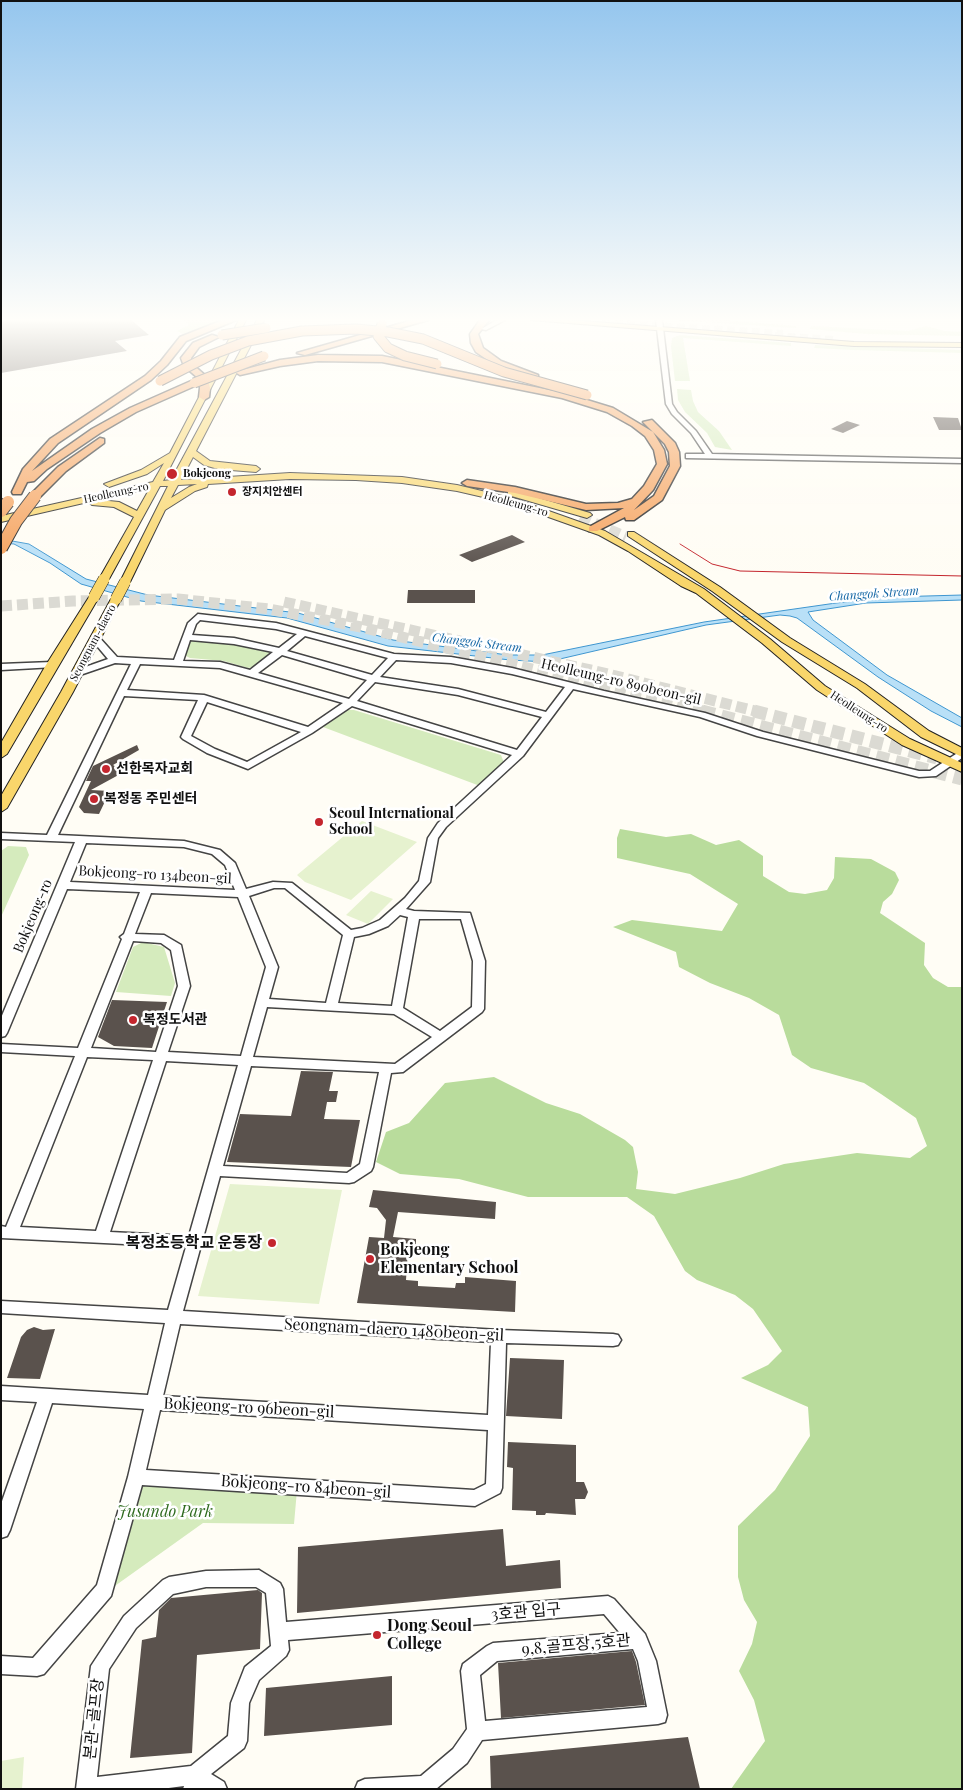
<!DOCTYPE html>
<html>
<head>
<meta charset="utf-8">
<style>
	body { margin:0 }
	#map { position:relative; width:963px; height:1790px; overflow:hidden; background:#fffdf5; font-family:"Playfair Display",serif }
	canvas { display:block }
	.frame { position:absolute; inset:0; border:2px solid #111; pointer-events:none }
</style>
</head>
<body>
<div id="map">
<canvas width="963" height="1790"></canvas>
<div class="frame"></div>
</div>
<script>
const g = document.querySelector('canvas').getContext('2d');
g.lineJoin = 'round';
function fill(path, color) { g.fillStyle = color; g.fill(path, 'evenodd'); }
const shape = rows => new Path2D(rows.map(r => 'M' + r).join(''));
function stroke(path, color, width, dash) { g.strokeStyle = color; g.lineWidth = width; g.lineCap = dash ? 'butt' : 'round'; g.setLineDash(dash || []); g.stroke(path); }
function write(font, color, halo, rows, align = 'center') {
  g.font = font + ' "Playfair Display","Noto Sans KR",serif'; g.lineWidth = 5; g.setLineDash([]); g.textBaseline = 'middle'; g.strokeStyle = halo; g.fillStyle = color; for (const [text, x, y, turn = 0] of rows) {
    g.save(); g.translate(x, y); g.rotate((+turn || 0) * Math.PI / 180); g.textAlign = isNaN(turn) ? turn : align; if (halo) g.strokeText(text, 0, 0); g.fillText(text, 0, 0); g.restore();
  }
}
const green = shape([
	[184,320,228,320,183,334,177,331,189,325],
	[674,320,722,320,796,326,796,328],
	[811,326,908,331,926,326,945,331,962,332,962,336,867,334,810,329],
	[680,335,791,343,791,346,683,338,690,381,675,381,671,347,672,338],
	[815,345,962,350,962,353,852,350,814,348],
	[677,389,691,390,693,401,698,412,719,431,732,450,715,447,707,433,685,412,678,400],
	[196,639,233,642,274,651,275,655,258,666,248,668,224,661,190,658,184,655,189,641],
	[343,710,354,710,501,755,504,763,480,786,323,727],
	[8,846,26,847,29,855,1,917,1,851],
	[143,942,164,947,175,983,171,996,116,992,133,947],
	[143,1482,297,1490,294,1524,203,1523,112,1588]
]);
const forest = shape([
	[620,829,666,837,691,834,716,845,739,840,763,856,763,876,789,892,805,894,827,890,834,878,835,857,871,859,895,872,899,880,892,894,883,902,880,913,925,943,924,965,933,978,948,987,962,987,962,1789,731,1789,765,1741,754,1700,739,1671,752,1644,757,1622,744,1600,738,1577,738,1526,775,1490,810,1436,808,1407,741,1378,768,1365,782,1351,753,1309,735,1295,697,1280,685,1271,654,1216,627,1197,528,1197,459,1179,400,1174,376,1162,386,1132,409,1123,445,1083,494,1077,546,1103,580,1114,625,1140,633,1147,638,1172,636,1189,675,1194,740,1178,784,1164,857,1153,910,1158,927,1146,916,1118,881,1094,864,1083,811,1068,792,1055,779,1015,749,998,710,983,679,967,676,952,613,927,632,920,722,931,738,904,690,874,617,858,617,838]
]);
const pitch = shape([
	[362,821,417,842,351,900,305,882,297,875],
	[371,891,393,899,368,924,346,915],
	[230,1184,342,1190,319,1304,198,1296],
	[24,1757,22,1789,1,1789,1,1761]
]);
const water = shape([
	[1,539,29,544,86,579,148,595,298,613,393,640,508,655,542,655,704,622,836,603,890,597,962,595,962,600,866,603,808,612,813,620,887,675,962,718,962,727,931,711,878,677,797,618,790,616,780,615,706,625,547,662,510,660,388,646,287,618,141,601,81,584,50,563,14,544,1,543,1,539]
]);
const building = shape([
	[8,320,131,320,149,335,115,341,127,351,1,373,1,322],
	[933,417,958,418,962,430,939,430],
	[847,421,860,425,843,433,831,429],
	[512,535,525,542,472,562,459,555],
	[408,590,475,590,475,603,407,603],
	[137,745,139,750,113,765,124,772,91,790,110,791,99,814,84,813,79,807,91,781,86,781,93,766],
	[112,1000,167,1002,152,1048,114,1046,98,1037],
	[301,1071,333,1072,329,1091,338,1091,336,1102,327,1102,324,1119,360,1120,351,1167,227,1162,240,1114,291,1116],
	[373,1190,496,1202,495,1219,398,1212,393,1237,416,1239,416,1250,408,1250,406,1280,418,1281,418,1286,455,1288,456,1283,465,1283,465,1277,516,1281,515,1312,357,1303,369,1237,384,1238,386,1220,377,1208,369,1207],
	[34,1327,43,1330,55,1329,40,1379,7,1378,21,1337,27,1330],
	[510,1358,564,1360,562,1419,506,1416],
	[508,1442,576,1445,576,1482,584,1482,588,1492,585,1499,575,1499,576,1515,546,1513,545,1515,536,1515,536,1511,512,1510,513,1468,507,1467],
	[503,1529,506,1566,560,1560,561,1588,297,1613,298,1547],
	[258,1590,262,1593,260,1649,197,1655,192,1753,130,1758,142,1640,156,1637,159,1610,171,1598],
	[632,1651,636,1662,645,1705,501,1718,498,1663],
	[392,1676,392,1725,264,1736,266,1688],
	[688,1737,700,1789,491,1789,490,1756]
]);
const majorTunnelFar2 = shape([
	[602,323,783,334],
	[775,336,834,340]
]);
const majorTunnelFar1 = shape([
	[580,517,626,537],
	[284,602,604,673,759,712],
	[1,606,73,601,178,599,269,609,361,627,707,712]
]);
const majorTunnel = shape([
	[702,711,962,779],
	[754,711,937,758]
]);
const minor = shape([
	[497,320,505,320,486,330,481,329,497,320],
	[656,320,662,320,672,404,677,412,696,431,712,454,962,459,962,463,686,458,686,454,705,454,691,433,672,414,666,404,656,320],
	[198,614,276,623,394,654,451,657,512,668,604,691,705,713,763,732,919,771,930,771,962,750,962,758,936,776,919,777,757,736,700,717,573,689,523,756,446,827,438,838,430,882,406,909,414,911,470,913,485,961,484,1009,482,1012,403,1072,391,1073,373,1167,371,1171,354,1182,349,1183,220,1176,183,1311,499,1330,613,1334,618,1335,621,1340,618,1345,613,1346,506,1343,502,1488,500,1493,475,1506,142,1485,111,1596,44,1674,37,1676,1,1674,1,1656,33,1658,97,1585,128,1477,144,1409,52,1403,10,1530,7,1536,1,1538,1,1504,37,1402,1,1400,1,1386,148,1395,165,1323,1,1313,1,1301,168,1310,186,1247,1,1238,1,1226,6,1227,75,1056,1,1052,1,1044,78,1048,122,939,120,937,124,934,140,892,67,889,7,1033,5,1036,1,1037,1,1018,75,842,1,839,1,833,47,835,131,664,115,663,80,675,74,675,74,671,108,659,92,640,92,636,98,636,117,657,174,660,188,623,198,614],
	[200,620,276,629,297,634,279,648,234,638,192,635,196,624,200,620],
	[305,636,388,658,372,675,287,651,305,636],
	[190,640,234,644,273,652,250,670,220,662,183,661,190,640],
	[282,655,367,680,349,699,258,673,282,655],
	[396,660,451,663,512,674,565,687,546,712,458,689,380,677,396,660],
	[140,664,220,668,343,703,308,727,204,695,127,690,140,664],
	[375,682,458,695,542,717,517,750,357,701,375,682],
	[124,696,198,700,181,737,183,739,207,753,248,769,312,733,352,706,512,755,438,823,428,838,419,881,405,898,380,920,362,928,351,930,292,883,273,882,246,889,235,863,220,850,184,841,58,835,124,696],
	[207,702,301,732,247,762,215,749,191,736,207,702],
	[86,843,184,847,212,854,225,865,235,890,70,882,86,843],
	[274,888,285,888,343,935,326,1003,269,999,278,967,249,896,274,888],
	[151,893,238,897,266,967,241,1056,168,1052,190,986,181,945,164,935,135,934,151,893],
	[400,915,408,917,392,1006,338,1003,354,937,369,934,388,926,400,915],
	[419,919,461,919,473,961,472,1007,440,1031,403,1008,419,919],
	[133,941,161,943,171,950,178,986,156,1052,91,1048,133,941],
	[267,1007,394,1014,432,1037,395,1064,253,1057,267,1007],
	[87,1057,153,1060,96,1231,20,1227,87,1057],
	[166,1061,238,1065,189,1236,110,1232,166,1061],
	[251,1066,379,1072,360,1164,347,1173,223,1166,251,1066],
	[180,1324,491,1342,488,1415,163,1396,180,1324],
	[160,1410,488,1430,486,1484,474,1490,146,1470,160,1410],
	[52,662,57,665,55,667,1,670,1,664,52,662],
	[259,1570,280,1583,283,1589,286,1622,608,1596,614,1599,645,1634,656,1661,667,1715,665,1722,658,1724,482,1740,467,1763,436,1789,355,1789,358,1782,365,1779,421,1776,453,1749,467,1729,461,1671,463,1664,487,1646,493,1643,620,1633,604,1614,288,1640,289,1650,286,1656,259,1680,249,1703,247,1741,244,1748,211,1774,224,1782,227,1789,183,1789,184,1786,161,1789,76,1789,91,1666,124,1616,163,1580,169,1577,206,1571,259,1570],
	[206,1587,256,1587,266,1593,271,1646,245,1667,231,1703,228,1736,191,1766,97,1777,109,1669,136,1628,173,1594,206,1587],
	[633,1649,638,1661,647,1707,485,1721,480,1675,497,1661,633,1649]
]);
const major = shape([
	[239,320,246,320,163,481,171,480,257,320,264,320,196,451,210,461,256,466,260,469,256,472,218,469,204,465,193,457,181,480,290,473,402,477,457,485,515,499,605,531,704,589,770,639,825,686,910,739,962,763,962,772,902,745,817,690,762,643,696,593,681,586,628,551,599,535,509,503,457,491,402,483,356,480,290,479,208,484,207,487,195,491,165,510,130,582,125,585,120,582,168,486,160,486,109,579,104,582,99,579,134,517,114,507,92,505,88,502,1,522,1,516,153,482,164,463,147,474,109,487,104,484,141,470,170,453,239,320],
	[197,484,189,487,171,498,178,485,197,484],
	[150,488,137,511,119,502,99,500,150,488],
	[531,320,569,320,854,342,962,343,962,347,854,346,531,320],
	[511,490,590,513,592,515,587,518,508,495,508,491,511,490],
	[628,532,634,532,720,587,790,638,865,684,929,731,962,748,962,757,921,737,857,688,782,642,712,591,628,536,628,532],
	[94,594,99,597,7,754,1,758,1,743,46,665,89,597,94,594],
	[116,596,121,599,73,692,7,808,1,812,1,796,61,692,111,599,116,596]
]);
const highway = shape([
	[223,320,236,320,186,341,167,365,151,380,58,443,32,471,92,429,130,408,191,381,197,381,197,385,136,412,100,433,47,469,34,481,27,482,21,494,13,494,12,492,23,469,50,439,145,376,161,361,180,337,223,320],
	[413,320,428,320,305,355,297,353,413,320],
	[480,320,489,320,478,334,483,348,501,361,538,375,538,379,532,379,495,365,476,352,471,343,470,334,480,320],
	[212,335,219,337,199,347,191,358,191,363,207,377,210,388,209,397,204,400,199,397,200,388,198,378,184,366,181,358,193,343,212,335],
	[318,355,382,356,564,393,613,408,653,432,643,422,652,420,675,443,679,452,680,466,662,500,634,520,626,520,625,517,597,531,589,531,589,527,624,508,586,510,515,493,467,486,462,483,467,480,515,487,586,504,618,503,632,499,644,486,657,464,654,450,645,436,632,426,607,412,562,398,382,362,318,361,280,366,240,375,235,372,280,360,318,355],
	[653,432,665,444,669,452,670,466,654,496,634,510,653,490,667,464,664,450,653,432],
	[100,438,104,439,104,443,66,471,39,498,31,498,31,494,58,467,100,438]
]);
const tram = shape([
	[680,544,712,564,740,571,962,576]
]);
const majorBridge = shape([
	[94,597,104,579],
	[116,599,125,582]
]);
const highwayBridgeFar1 = shape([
	[382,324,378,336,388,348,405,356,437,364],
	[222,335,266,328],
	[160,381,211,355,248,341,302,331,356,329,388,332,423,339,504,372,587,395],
	[194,383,264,356]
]);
const highwayBridge = shape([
	[1,511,8,502],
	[1,548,16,521,35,496]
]);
const markers = [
	[172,474,6,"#c4262e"],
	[232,492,5,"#c4262e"],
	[106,769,5,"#c4262e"],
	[94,799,5,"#c4262e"],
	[319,822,5,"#c4262e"],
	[133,1020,5,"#c4262e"],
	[272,1243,5,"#c4262e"],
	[370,1259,5,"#c4262e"],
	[377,1635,5,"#c4262e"]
];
const farPoinames = [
	["Bokjeong",183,474],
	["장지치안센터",242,492]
];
const farStreetnames = [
	["Heolleung-ro",116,493,-12],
	["Heolleung-ro",516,504,16],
	["Seongnam-daero",93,643,-62],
	["Heolleung-ro",859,712,33]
];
const farWaternames = [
	["Changgok Stream",874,594,-4],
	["Changgok Stream",477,643,7]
];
const streetNames = [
	["Heolleung-ro 890beon-gil",621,682,13],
	["Bokjeong-ro 134beon-gil",155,875,3],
	["Bokjeong-ro",33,916,-67]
];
const poiNames = [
	["선한목자교회",116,769],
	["복정동 주민센터",104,799],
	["Seoul International",329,814],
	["School",329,830],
	["복정도서관",143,1020]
];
const nearPoinames = [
	["복정초등학교 운동장",262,1243,"right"],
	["Bokjeong",380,1250],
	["Elementary School",380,1268],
	["Dong Seoul",387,1626],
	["College",387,1644]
];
const nearStreetnames = [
	["Seongnam-daero 1480beon-gil",394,1330,3],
	["Bokjeong-ro 96beon-gil",249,1408,3],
	["Bokjeong-ro 84beon-gil",306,1487,4],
	["3호관 입구",526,1612,-5],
	["9,8,골프장,5호관",576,1645,-5],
	["본관-골프장",94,1719,-84]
];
const nearParknames = [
	["Jusando Park",165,1512]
];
fill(green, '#d5ebbd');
fill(forest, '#b9dc9c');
fill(pitch, '#e6f2cf');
fill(water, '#b9e0f7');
stroke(water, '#3f96cf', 1);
fill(building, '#5a524d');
stroke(majorTunnelFar2, '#dbdad3', 8, [8, 4.5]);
stroke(majorTunnelFar1, '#dbdad3', 11, [11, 5]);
stroke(majorTunnel, '#dbdad3', 13, [13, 7]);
stroke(minor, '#444', 3);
stroke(major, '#222', 2);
stroke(highway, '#222', 3);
fill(minor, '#fff');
fill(major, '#f9d66b');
fill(highway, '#f5a25d');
stroke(tram, '#c4262e', 1);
stroke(majorBridge, '#222', 12, []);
stroke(highwayBridgeFar1, '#222', 11, []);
stroke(highwayBridge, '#222', 14, []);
stroke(majorBridge, '#f9d66b', 11);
stroke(highwayBridgeFar1, '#f5a25d', 9);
stroke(highwayBridge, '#f5a25d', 12);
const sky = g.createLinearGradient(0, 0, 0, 571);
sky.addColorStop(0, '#95c6ee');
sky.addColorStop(0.56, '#fffefa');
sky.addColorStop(1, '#fffefa00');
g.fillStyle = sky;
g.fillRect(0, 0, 963, 571);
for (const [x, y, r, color] of markers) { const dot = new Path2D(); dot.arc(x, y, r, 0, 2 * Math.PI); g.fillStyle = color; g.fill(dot); stroke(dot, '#fff', 2); }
write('bold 11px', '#111', '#fff', farPoinames, 'left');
write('11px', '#111', '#fff', farStreetnames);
write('italic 12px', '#1768a6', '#fff', farWaternames);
write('14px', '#111', '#fff', streetNames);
write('bold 14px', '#111', '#fff', poiNames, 'left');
write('bold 16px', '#111', '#fff', nearPoinames, 'left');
write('16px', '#111', '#fff', nearStreetnames);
write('italic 16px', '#2f6b1f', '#fff', nearParknames);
</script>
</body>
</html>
